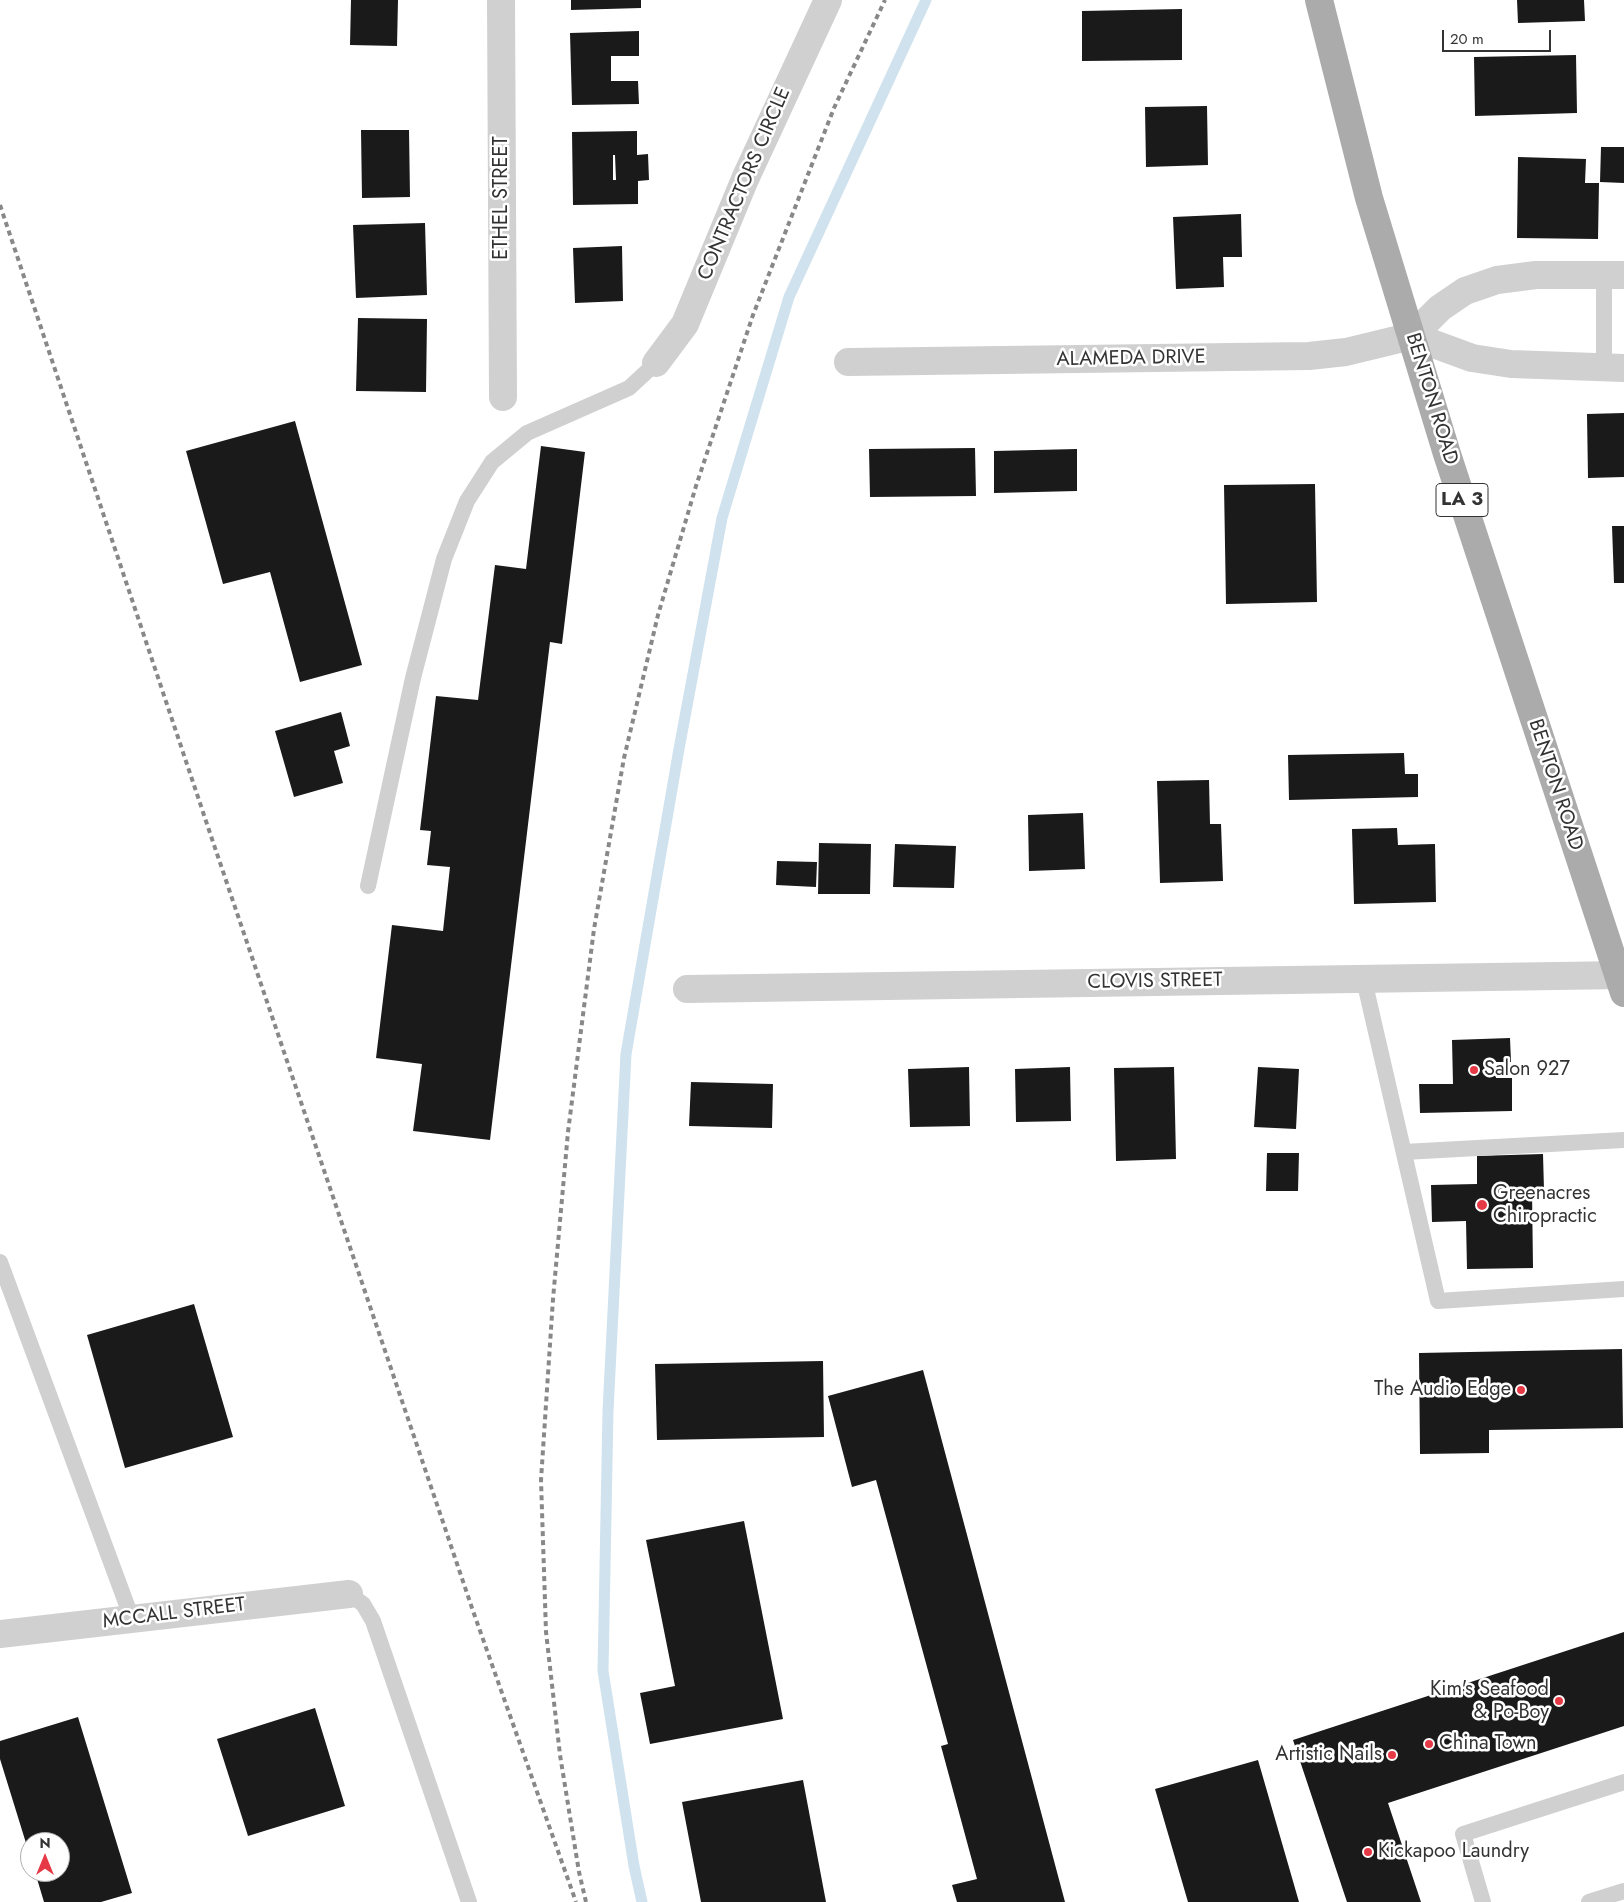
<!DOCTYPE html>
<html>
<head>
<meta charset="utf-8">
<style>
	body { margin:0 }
	#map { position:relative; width:1624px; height:1902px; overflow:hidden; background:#fff; font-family:Jost,sans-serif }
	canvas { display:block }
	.north { position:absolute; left:20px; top:1832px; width:50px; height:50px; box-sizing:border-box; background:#fff; border:1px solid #adadad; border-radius:50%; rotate:0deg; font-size:14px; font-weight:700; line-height:20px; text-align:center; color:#333 }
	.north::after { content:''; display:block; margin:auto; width:18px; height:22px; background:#e63946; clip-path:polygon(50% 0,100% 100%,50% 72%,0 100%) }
	.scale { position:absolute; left:1442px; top:30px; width:109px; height:22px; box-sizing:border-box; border:2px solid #333; border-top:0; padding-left:6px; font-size:15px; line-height:18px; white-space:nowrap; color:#333; -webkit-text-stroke:4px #fff; paint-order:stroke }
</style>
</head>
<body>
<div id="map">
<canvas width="1624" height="1902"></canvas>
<div class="north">N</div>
<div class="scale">20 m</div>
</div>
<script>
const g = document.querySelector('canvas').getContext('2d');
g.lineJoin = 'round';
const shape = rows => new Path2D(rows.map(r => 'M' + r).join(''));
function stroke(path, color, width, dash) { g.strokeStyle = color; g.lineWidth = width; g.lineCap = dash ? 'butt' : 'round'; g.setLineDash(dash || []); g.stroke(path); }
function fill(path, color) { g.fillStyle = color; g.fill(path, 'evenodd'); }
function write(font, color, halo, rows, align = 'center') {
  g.font = font + ' Jost,sans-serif'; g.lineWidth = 5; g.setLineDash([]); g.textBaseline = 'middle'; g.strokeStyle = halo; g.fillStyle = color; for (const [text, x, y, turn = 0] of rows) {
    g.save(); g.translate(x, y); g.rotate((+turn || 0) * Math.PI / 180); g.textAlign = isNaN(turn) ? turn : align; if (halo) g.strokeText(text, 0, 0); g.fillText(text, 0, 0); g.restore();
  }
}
const stream = shape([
	[642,1902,634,1866,603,1671,608,1411,626,1054,679,749,722,518,789,297,926,0]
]);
const building = shape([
	[351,0,398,0,397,46,350,45],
	[571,0,641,0,641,8,571,10],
	[1517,0,1584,0,1585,21,1518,23],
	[1182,9,1182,60,1082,61,1082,11],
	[639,31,639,56,611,56,611,81,638,81,639,104,572,105,570,33],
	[1576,55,1577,113,1475,116,1474,57],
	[1207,106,1208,165,1146,167,1145,107],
	[361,130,409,130,410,197,362,198],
	[637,131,637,155,648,154,649,180,638,181,638,204,573,205,572,132],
	[613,155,615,155,616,180,613,180],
	[1601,147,1624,147,1624,183,1600,182],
	[1518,157,1586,159,1585,183,1599,183,1598,239,1517,238],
	[1241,214,1242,257,1223,257,1224,287,1176,289,1173,217],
	[425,223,427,295,356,298,353,225],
	[622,246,623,301,575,303,573,248],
	[358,318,427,319,426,392,356,391],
	[1624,413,1624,477,1588,478,1587,414],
	[295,421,362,665,300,682,270,572,223,584,186,451],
	[541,446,585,452,562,644,550,642,490,1140,413,1131,422,1064,376,1058,392,925,443,931,450,867,427,865,431,831,420,830,436,696,478,700,495,565,526,569],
	[975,448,976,496,870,497,869,449],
	[1077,449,1077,491,994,493,994,451],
	[1315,484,1317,602,1226,604,1224,485],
	[1612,526,1624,526,1624,583,1614,583],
	[341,712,350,746,334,751,343,783,294,797,275,731],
	[1404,753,1405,774,1418,774,1418,797,1289,800,1288,755],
	[1209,780,1210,824,1221,824,1223,881,1160,883,1157,781],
	[1083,813,1085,869,1029,871,1028,815],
	[1397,828,1398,845,1435,844,1436,902,1354,904,1352,829],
	[819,843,871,844,870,894,818,894],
	[895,844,956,846,954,888,893,887],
	[777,861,817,862,816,887,776,885],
	[1510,1038,1511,1062,1496,1062,1496,1078,1512,1078,1512,1111,1420,1113,1419,1084,1453,1084,1452,1040],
	[969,1067,970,1126,910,1127,908,1069],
	[1070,1067,1071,1121,1016,1122,1015,1069],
	[1174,1067,1176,1159,1116,1161,1114,1068],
	[1258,1067,1299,1069,1296,1129,1254,1127],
	[691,1082,773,1084,772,1128,689,1126],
	[1267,1153,1299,1153,1298,1191,1266,1191],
	[1543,1154,1544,1190,1532,1190,1533,1268,1467,1269,1466,1221,1432,1222,1431,1185,1477,1184,1477,1156],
	[194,1304,233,1437,125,1468,87,1335],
	[1622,1349,1623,1428,1489,1430,1489,1453,1420,1454,1419,1353],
	[823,1361,824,1437,657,1440,655,1364],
	[923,1370,1065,1902,957,1902,952,1885,977,1879,941,1746,948,1744,876,1480,852,1487,828,1396],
	[744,1521,783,1719,650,1744,640,1693,675,1686,646,1540],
	[1624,1632,1624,1726,1388,1803,1421,1902,1347,1902,1293,1740],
	[315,1708,345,1806,248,1836,217,1739],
	[78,1717,132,1893,101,1902,44,1902,35,1872,60,1872,60,1842,30,1842,30,1856,0,1759,0,1741],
	[1258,1760,1299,1902,1188,1902,1155,1789],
	[803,1780,826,1902,701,1902,682,1802]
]);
const service = shape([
	[1604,275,1604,367],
	[368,886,413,678,444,559,467,501,492,462,527,433,629,388,656,363],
	[1364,980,1438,1301,1624,1289],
	[1404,1152,1624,1140],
	[0,1262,132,1619],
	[349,1594,363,1604,373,1621,469,1902],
	[1483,1902,1463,1834,1624,1782],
	[1589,1902,1624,1891]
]);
const minor = shape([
	[501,0,503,397],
	[1412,336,1472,358,1511,364,1624,368],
	[848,362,1309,356,1346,352,1412,336,1440,308,1465,291,1497,280,1536,275,1624,275],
	[656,363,685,324,745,179,828,0],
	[687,989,1624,975],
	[0,1634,349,1594]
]);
const primary = shape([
	[1319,0,1369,198,1447,454,1624,993]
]);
const rail = shape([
	[0,205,213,842,473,1611,576,1902],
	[586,1902,579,1872,560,1755,546,1632,541,1480,553,1299,568,1132,594,929,624,758,658,615,696,486,753,315,834,108,885,0]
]);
const markers = [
	[1474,1070,5,"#e63946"],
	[1482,1205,6,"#e63946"],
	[1521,1390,5,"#e63946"],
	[1559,1701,5,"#e63946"],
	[1429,1744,5,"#e63946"],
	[1392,1755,5,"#e63946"],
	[1368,1852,5,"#e63946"]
];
const shields = [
	[1462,500,52]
];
const shieldNames = [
	["LA 3",1462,500]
];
const streetNames = [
	["CONTRACTORS CIRCLE",745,184,-67],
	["ETHEL STREET",502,198,-90],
	["ALAMEDA DRIVE",1131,359,-1],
	["BENTON ROAD",1431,399,73],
	["BENTON ROAD",1555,785,72],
	["CLOVIS STREET",1155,982,-1],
	["MCCALL STREET",174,1614,-7]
];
const poiNames = [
	["Salon 927",1484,1070],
	["Greenacres",1493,1194],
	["Chiropractic",1493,1217],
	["The Audio Edge",1511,1390,"right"],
	["Kim's Seafood",1549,1690,"right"],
	["& Po-Boy",1549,1713,"right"],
	["China Town",1439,1744],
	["Artistic Nails",1382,1755,"right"],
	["Kickapoo Laundry",1378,1852]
];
stroke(stream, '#cfe2ee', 11);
fill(building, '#1a1a1a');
stroke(service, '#d0d0d0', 16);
stroke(minor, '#d0d0d0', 28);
stroke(primary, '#ababab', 28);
stroke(rail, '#888', 4, [5, 4]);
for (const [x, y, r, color] of markers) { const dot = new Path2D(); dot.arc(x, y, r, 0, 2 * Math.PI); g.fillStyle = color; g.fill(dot); stroke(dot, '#fff', 2); }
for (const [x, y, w] of shields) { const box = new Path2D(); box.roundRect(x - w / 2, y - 16.5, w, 33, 4); g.fillStyle = '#fff'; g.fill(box); stroke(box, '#333', 1); }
write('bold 19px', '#333', null, shieldNames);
write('20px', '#333', '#fff', streetNames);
write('20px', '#333', '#fff', poiNames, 'left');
</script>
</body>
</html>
